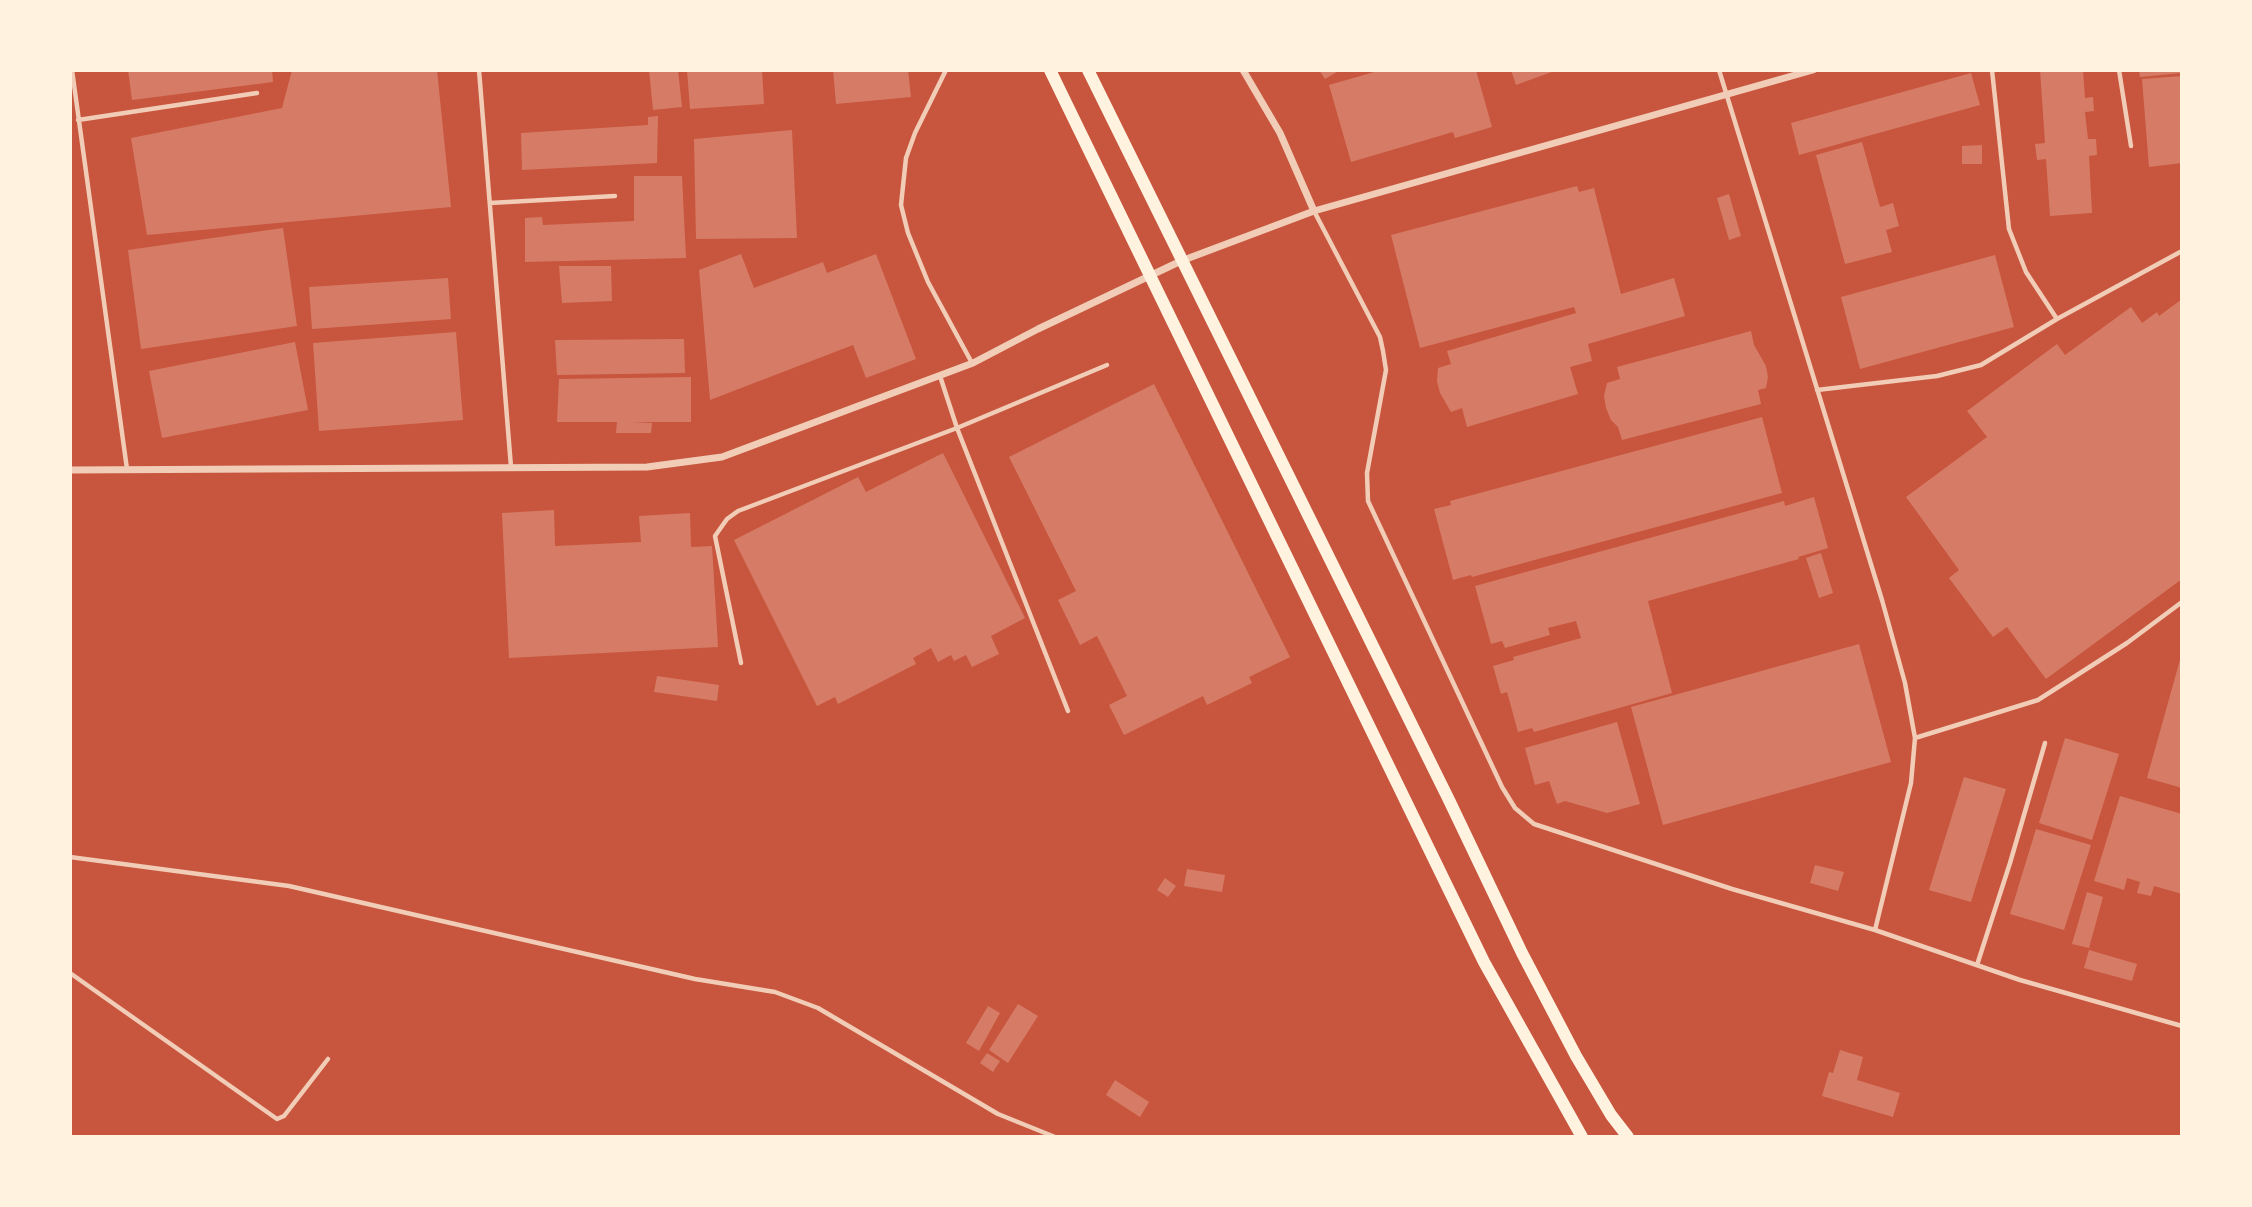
<!DOCTYPE html>
<html>
<head>
<meta charset="utf-8">
<style>
	body { margin:0 }
	#map { position:relative; width:2252px; height:1207px; overflow:hidden; background:#c8553d; font-family:Mulish,sans-serif }
	canvas { display:block }
	.frame { position:absolute; inset:0; border:72px solid #fff3e0; pointer-events:none }
</style>
</head>
<body>
<div id="map">
<canvas width="2252" height="1207"></canvas>
<div class="frame"></div>
</div>
<script>
const g = document.querySelector('canvas').getContext('2d');
g.lineJoin = 'round';
function fill(path, color) { g.fillStyle = color; g.fill(path, 'evenodd'); }
const shape = rows => new Path2D(rows.map(r => 'M' + r).join(''));
function stroke(path, color, width, dash) { g.strokeStyle = color; g.lineWidth = width; g.lineCap = dash ? 'butt' : 'round'; g.setLineDash(dash || []); g.stroke(path); }
const building = shape([
	[128,70,272,70,273,82,132,100],
	[292,70,437,70,451,207,147,235,131,138,282,108],
	[649,70,678,70,682,107,653,110],
	[687,70,762,70,764,104,690,109],
	[833,70,908,70,911,97,836,104],
	[1319,70,1340,70,1325,79],
	[1381,70,1476,70,1492,127,1455,138,1453,132,1351,162,1329,85],
	[1511,70,1557,70,1516,85],
	[2040,70,2083,70,2085,98,2093,97,2094,111,2085,112,2088,139,2096,139,2097,155,2089,156,2092,213,2050,216,2046,159,2037,160,2035,144,2045,143],
	[2139,70,2182,70,2182,73,2140,77],
	[1971,73,1980,105,1799,155,1791,123],
	[2182,76,2182,163,2149,167,2142,79],
	[658,116,657,163,522,170,521,133,648,125,648,117],
	[792,130,797,238,696,239,694,139],
	[1862,142,1880,207,1893,203,1899,226,1886,230,1892,252,1845,264,1816,155],
	[1982,145,1982,164,1962,164,1962,146],
	[634,176,682,176,686,258,525,262,525,218,542,217,543,225,634,221],
	[1577,186,1579,192,1594,188,1621,294,1674,278,1685,316,1588,344,1592,361,1570,367,1578,394,1467,427,1462,408,1451,412,1440,393,1437,381,1438,368,1451,364,1447,351,1576,313,1574,307,1420,348,1391,235],
	[1729,194,1741,236,1729,240,1717,198],
	[283,228,297,326,141,349,128,250],
	[741,254,754,288,823,262,827,273,876,254,916,359,866,378,853,345,710,400,699,270],
	[1995,255,2014,327,1860,369,1841,297],
	[559,266,611,266,612,301,562,303],
	[448,278,451,319,312,329,309,287],
	[2182,299,2182,579,2046,679,2007,627,1993,637,1949,578,1959,570,1906,497,1987,437,1967,411,2057,344,2065,355,2131,307,2142,323,2157,312,2159,316],
	[1751,331,1754,345,1766,366,1768,377,1766,388,1758,390,1761,404,1622,440,1618,427,1611,420,1606,408,1604,396,1607,383,1620,379,1617,367],
	[456,332,463,420,319,431,313,343],
	[684,339,685,373,557,375,555,340],
	[295,342,308,410,162,438,149,371],
	[691,377,691,422,631,422,652,423,651,433,616,433,617,422,557,422,559,379],
	[1154,384,1290,657,1249,677,1252,683,1207,705,1203,696,1124,735,1109,705,1127,696,1097,636,1080,645,1058,600,1076,591,1009,457],
	[1762,417,1782,493,1472,577,1471,575,1453,580,1434,509,1451,505,1450,501],
	[943,453,1025,618,991,636,999,654,972,667,966,655,954,661,951,655,938,662,931,648,913,658,916,664,838,704,835,697,817,706,734,540,858,477,866,492],
	[1814,497,1828,548,1798,557,1799,559,1648,601,1672,693,1534,732,1532,728,1518,732,1507,692,1501,694,1493,666,1514,660,1513,657,1581,638,1576,621,1548,628,1550,635,1505,648,1502,641,1491,644,1475,586,1784,501,1785,506],
	[554,510,555,546,641,542,639,516,690,513,691,547,712,546,718,647,509,658,502,513],
	[1821,553,1833,593,1819,598,1806,558],
	[1859,644,1891,762,1663,825,1631,707],
	[2181,656,2182,656,2182,788,2147,778],
	[657,676,719,685,717,701,654,692],
	[1617,722,1640,804,1607,813,1565,801,1557,804,1549,781,1535,785,1525,748],
	[2065,738,2119,754,2092,840,2039,823],
	[1964,777,2006,789,1971,902,1929,890],
	[2120,796,2182,814,2182,894,2154,886,2151,896,2137,893,2140,882,2127,878,2124,890,2094,881],
	[2036,829,2091,845,2064,930,2010,914],
	[1815,865,1844,872,1838,891,1810,883],
	[1187,869,1225,875,1222,892,1184,886],
	[1165,878,1176,886,1168,897,1157,890],
	[2087,892,2103,897,2089,948,2072,944],
	[2089,950,2137,964,2132,981,2084,968],
	[1018,1004,1038,1016,1008,1063,989,1050],
	[988,1006,1000,1013,979,1051,966,1043],
	[1840,1050,1863,1057,1857,1080,1900,1093,1893,1117,1822,1096,1829,1072,1833,1073],
	[987,1053,1000,1061,993,1072,980,1063],
	[1115,1080,1149,1102,1140,1117,1106,1095]
]);
const service = shape([
	[72,70,127,469],
	[479,70,511,467],
	[946,70,915,133,906,158,901,205,908,233,928,282,972,363],
	[1719,70,1882,600,1905,683,1915,738,1911,783,1875,930],
	[1992,70,2009,229,2026,272,2057,319],
	[2119,70,2131,146],
	[78,120,257,93],
	[490,203,615,196],
	[1314,211,1380,337,1383,351,1386,370,1367,473,1368,501,1502,787,1515,808,1534,824,1732,889,1875,930,2020,980,2182,1026],
	[940,376,957,428,1068,711],
	[1817,390,1937,376,1981,365,2057,319,2182,251],
	[741,663,715,536,727,519,738,511,957,428,1107,365],
	[1915,738,2038,700,2127,643,2182,602],
	[70,857,289,886,695,979,775,992,818,1008,998,1114,1055,1137],
	[1977,965,2010,863,2045,743],
	[70,973,277,1119,284,1116,328,1059]
]);
const minor = shape([
	[1243,70,1280,133,1314,211],
	[70,470,647,467,722,457,973,363,1038,329,1181,261,1314,211,1813,70]
]);
const secondary = shape([
	[1050,70,1484,962,1582,1137],
	[1088,70,1449,800,1522,953,1576,1056,1611,1115,1628,1137]
]);
fill(building, '#d67c66');
stroke(service, '#f1ccb7', 4.5);
stroke(minor, '#f1ccb7', 7);
stroke(secondary, '#fff3e0', 12);
</script>
</body>
</html>
